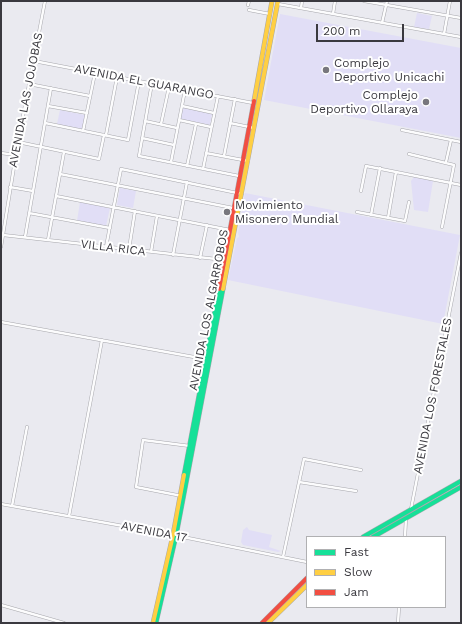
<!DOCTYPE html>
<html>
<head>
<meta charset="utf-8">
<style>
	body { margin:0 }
	#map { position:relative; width:462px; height:624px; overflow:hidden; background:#eaeaf0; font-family:"Work Sans",sans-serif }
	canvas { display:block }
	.frame { position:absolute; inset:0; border:2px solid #3a393f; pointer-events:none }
	.legend { position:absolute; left:306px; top:536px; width:140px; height:72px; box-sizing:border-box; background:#fff; border:1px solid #b0b0b2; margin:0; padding:5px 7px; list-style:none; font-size:12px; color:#3a393f }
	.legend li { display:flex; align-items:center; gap:8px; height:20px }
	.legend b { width:20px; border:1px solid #b0b0b2 }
	.scale { position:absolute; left:316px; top:24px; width:88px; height:18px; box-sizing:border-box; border:2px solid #3a393f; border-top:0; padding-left:5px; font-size:12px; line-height:14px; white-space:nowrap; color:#3a393f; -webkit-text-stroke:3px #fff; paint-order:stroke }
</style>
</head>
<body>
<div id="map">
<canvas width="462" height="624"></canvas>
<div class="frame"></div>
<ul class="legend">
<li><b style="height:5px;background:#16e098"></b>Fast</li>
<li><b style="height:5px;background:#ffcf43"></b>Slow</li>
<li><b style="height:5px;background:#f24e42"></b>Jam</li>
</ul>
<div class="scale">200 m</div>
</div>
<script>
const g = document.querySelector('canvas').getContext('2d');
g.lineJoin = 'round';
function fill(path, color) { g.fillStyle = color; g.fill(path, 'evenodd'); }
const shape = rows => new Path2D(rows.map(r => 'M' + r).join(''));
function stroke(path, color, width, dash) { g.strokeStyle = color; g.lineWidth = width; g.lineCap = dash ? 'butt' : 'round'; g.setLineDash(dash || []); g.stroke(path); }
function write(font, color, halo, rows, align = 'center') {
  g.font = font + ' "Work Sans",sans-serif'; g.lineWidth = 4; g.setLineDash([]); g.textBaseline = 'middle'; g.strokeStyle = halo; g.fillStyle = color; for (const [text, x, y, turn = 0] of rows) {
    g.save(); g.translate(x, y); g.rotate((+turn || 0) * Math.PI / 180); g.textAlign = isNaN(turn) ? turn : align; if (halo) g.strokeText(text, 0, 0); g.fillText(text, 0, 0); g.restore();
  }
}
const green = shape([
	[417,13,432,16,429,29,414,27],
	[280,14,461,48,461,138,264,100],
	[183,107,212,114,210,125,180,119],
	[60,110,85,115,82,129,57,124],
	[414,177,433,181,428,212,414,210,411,181],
	[120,188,136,191,133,208,117,205],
	[245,193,460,235,443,324,228,280,237,238,239,237,238,233],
	[80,202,110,208,106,226,77,221],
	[247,527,249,530,272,535,269,547,281,551,278,552,243,545,241,542,243,530]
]);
const street = shape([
	[364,1,461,18],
	[278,4,461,37],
	[248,5,249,1],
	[301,8,302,1],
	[249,10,270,14],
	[333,14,335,1],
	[382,23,387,1],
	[444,34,450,1],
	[34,61,253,103],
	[152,83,139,156,239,176],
	[29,84,90,96],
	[48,106,87,113],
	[182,106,214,113],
	[179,120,211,127],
	[145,121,177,128],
	[45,123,128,140,139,81],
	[230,123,254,128],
	[161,124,169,87],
	[402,130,461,142],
	[83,131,95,73],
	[106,135,117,77],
	[142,138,174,145],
	[18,142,99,159,104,135],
	[1,153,16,155],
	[206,153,248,161],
	[409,154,454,165,442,227],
	[224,156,235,99],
	[171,162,185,90],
	[446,162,451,140],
	[187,166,196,124],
	[203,169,218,96],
	[60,174,233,208],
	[10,187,33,191],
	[361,191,366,166,461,185],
	[56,196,230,230],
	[357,212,405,221,409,202],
	[29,213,110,228],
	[371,215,380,168],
	[388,218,396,172],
	[3,235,225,260],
	[25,237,51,88],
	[48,240,64,152],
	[1,247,18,142,45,1],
	[106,247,121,169,242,194],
	[129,249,135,211],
	[151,252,157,216],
	[173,255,187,182],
	[200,258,207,225],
	[1,322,205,359],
	[299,482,356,491],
	[182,496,136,487,143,440,190,446],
	[1,504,173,535,307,562],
	[12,506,27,427],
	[411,509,461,253],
	[69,516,102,340],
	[405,537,406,518],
	[283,557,304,459,361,470],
	[1,605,64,623],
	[398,623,399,607]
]);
const fast = shape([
	[184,475,219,289],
	[363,537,461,481],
	[373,537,461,487],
	[156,623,176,536,223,289]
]);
const slow = shape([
	[254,101,272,1],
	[223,289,278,1],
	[153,623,173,535,184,475],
	[268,623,307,585]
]);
const jam = shape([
	[219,289,254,101],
	[262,623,307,578]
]);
const markers = [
	[326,70,4,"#78777d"],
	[426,102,4,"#78777d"],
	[227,212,4,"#78777d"]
];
const poiNames = [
	["Complejo",334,63],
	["Deportivo Unicachi",334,77],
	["Complejo",418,95,"right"],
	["Deportivo Ollaraya",418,109,"right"],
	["Movimiento",235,205],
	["Misonero Mundial",235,219]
];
const streetNames = [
	["AVENIDA EL GUARANGO",144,82,11],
	["AVENIDA LAS JOJOBAS",26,100,-79],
	["VILLA RICA",113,248,7],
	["AVENIDA LOS ALGARROBOS",209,310,-79],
	["AVENIDA LOS FORESTALES",433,396,-79],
	["AVENIDA 17",154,532,11]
];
fill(green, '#e1def6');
stroke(street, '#a7a7ac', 3.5);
stroke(fast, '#a7a7ac', 5);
stroke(slow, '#a7a7ac', 5);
stroke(jam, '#a7a7ac', 5);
stroke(street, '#fcfcfd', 2.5);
stroke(fast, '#16e098', 4);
stroke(slow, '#ffcf43', 4);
stroke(jam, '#f24e42', 4);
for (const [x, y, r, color] of markers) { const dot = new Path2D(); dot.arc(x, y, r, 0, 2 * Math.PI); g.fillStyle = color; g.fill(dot); stroke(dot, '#fff', 1.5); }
write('12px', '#3a393f', '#fff', poiNames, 'left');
write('12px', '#3a393f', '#fff', streetNames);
</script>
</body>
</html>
